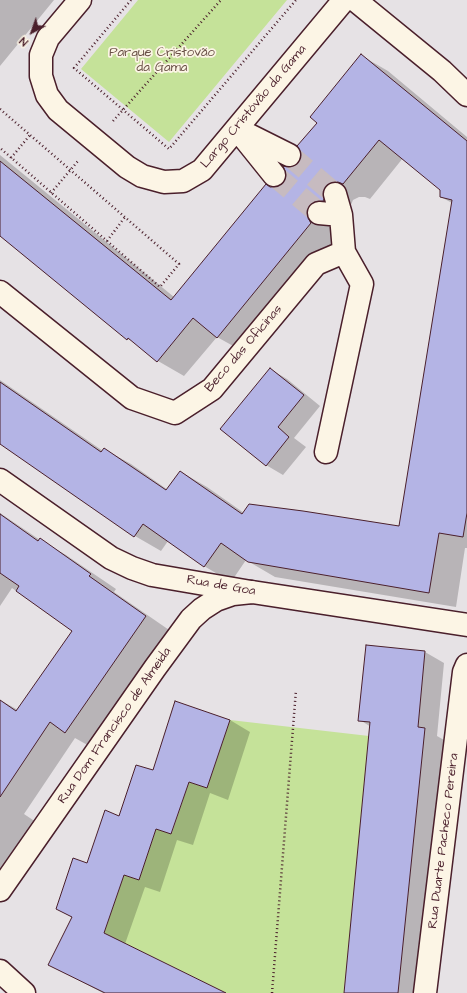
<!DOCTYPE html>
<html>
<head>
<meta charset="utf-8">
<style>
	body { margin:0 }
	#map { position:relative; width:467px; height:993px; overflow:hidden; background:#e6e2e5; font-family:"Architects Daughter",sans-serif }
	canvas { display:block }
	.north { position:absolute; left:12px; top:12px; width:40px; height:40px; -webkit-text-stroke:3px #fcf5e5; paint-order:stroke; rotate:221deg; font-size:11px; font-weight:700; line-height:16px; text-align:center; color:#4a1f2b }
	.north::after { content:''; display:block; margin:auto; width:14px; height:18px; background:#4a1f2b; clip-path:polygon(50% 0,100% 100%,50% 72%,0 100%) }
</style>
</head>
<body>
<div id="map">
<canvas width="467" height="993"></canvas>
<div class="north">N</div>
</div>
<script>
const g = document.querySelector('canvas').getContext('2d');
g.lineJoin = 'round';
function fill(path, color) { g.fillStyle = color; g.fill(path, 'evenodd'); }
const shape = rows => new Path2D(rows.map(r => 'M' + r).join(''));
function stroke(path, color, width, dash) { g.strokeStyle = color; g.lineWidth = width; g.lineCap = dash ? 'butt' : 'round'; g.setLineDash(dash || []); g.stroke(path); }
function write(font, color, halo, rows, align = 'center') {
  g.font = font + ' "Architects Daughter",sans-serif'; g.lineWidth = 3.5; g.setLineDash([]); g.textBaseline = 'middle'; g.strokeStyle = halo; g.fillStyle = color; for (const [text, x, y, turn = 0] of rows) {
    g.save(); g.translate(x, y); g.rotate((+turn || 0) * Math.PI / 180); g.textAlign = isNaN(turn) ? turn : align; if (halo) g.strokeText(text, 0, 0); g.fillText(text, 0, 0); g.restore();
  }
}
const green = shape([
	[138,0,287,0,169,142,81,69],
	[230,720,369,736,344,993,226,993,104,933,124,875,139,880,156,829,172,833,189,782,207,788]
]);
const shadow = shape([
	[0,0,54,0,0,66],
	[362,56,388,71,467,137,467,548,465,548,456,607,275,577,246,560,231,582,204,566,168,541,161,551,135,536,0,443,0,380,103,451,104,449,131,464,168,490,181,472,207,487,244,513,399,527,452,203,441,197,441,190,403,158,370,199,365,197,359,197,353,200,337,238,244,352,217,337,184,376,158,361,139,345,128,339,0,234,0,155,174,297,270,188,276,188,283,185,287,180,290,168,296,166,301,161,318,122],
	[270,369,287,379,320,406,294,438,306,447,283,475,266,465],
	[0,513,40,540,66,555,116,589,114,592,172,632,91,747,75,738,24,814,39,824,0,879,0,700,18,710,74,631,12,588,0,606],
	[425,652,444,663,437,736,444,740,419,993,345,993,371,727,360,720],
	[230,720,250,732,228,800,210,793,193,845,177,840,160,892,145,887,125,944,224,993,103,993,50,965,73,918,57,909,119,817,153,772]
]);
const building = shape([
	[361,54,467,141,467,513,463,537,439,533,429,593,248,562,221,543,204,567,143,524,134,537,0,444,0,382,101,452,104,448,166,490,180,471,242,514,249,504,303,511,399,526,452,200,440,197,440,190,379,140,343,184,338,182,332,182,326,185,323,191,324,201,314,202,309,206,307,212,308,218,311,223,217,338,193,318,157,362,128,338,127,340,0,236,0,161,171,300,266,184,270,187,276,187,282,184,286,179,286,173,283,166,290,167,296,166,300,161,301,154,297,146,317,123,310,117,361,54],
	[270,368,304,395,278,427,289,437,266,466,220,429,270,368],
	[0,514,38,541,40,538,91,574,89,576,146,616,65,733,50,722,0,797,0,700,16,711,72,631,16,591,19,586,0,573,0,514],
	[366,645,425,651,418,727,425,728,398,993,344,993,370,722,358,721,366,645],
	[175,701,230,720,207,788,189,782,171,834,156,829,139,880,124,875,104,933,226,993,105,993,48,965,72,917,56,909,73,858,87,863,105,810,119,816,136,765,153,770,175,701]
]);
const minorTunnel = shape([
	[289,155,335,194],
	[274,175,319,213]
]);
const path = shape([
	[131,0,74,68,169,149,296,0],
	[0,109,179,264,160,287,0,148],
	[113,121,221,0],
	[11,158,30,135],
	[51,193,78,161],
	[107,241,125,217],
	[272,993,296,690]
]);
const minor = shape([
	[80,0,48,38,41,55,41,76,47,95,58,110,127,167,142,176,164,182,183,181,202,170,344,0],
	[355,0,442,71,467,95],
	[237,129,274,175],
	[243,132,289,155],
	[319,213,341,215],
	[0,292,132,398,175,413,212,389,316,264,344,252,341,215,335,194],
	[326,452,362,284,344,252],
	[0,480,111,558,132,568,152,575,251,592],
	[425,993,464,672,467,665]
]);
const tertiary = shape([
	[0,890,155,668,191,619,202,609,216,600,233,594,252,592,467,625],
	[0,971,24,993]
]);
const parkNames = [
	["Parque Cristovão",162,53],
	["da Gama",162,68]
];
const streetNames = [
	["Largo Cristóvão da Gama",254,107,-50],
	["Beco das Oficinas",244,349,-49],
	["Rua de Goa",221,586,10],
	["Rua Dom Francisco de Almeida",115,726,-55],
	["Rua Duarte Pacheco Pereira",444,841,-83]
];
fill(green, '#c5e299');
fill(shadow, '#0003');
fill(building, '#b4b4e5');
stroke(building, '#4a1f2b', 1);
stroke(minorTunnel, '#c7bbc0', 22, [22, 11]);
stroke(minor, '#4a1f2b', 25);
stroke(tertiary, '#4a1f2b', 25);
stroke(path, '#4a1f2b', 2.5, [1, 3]);
stroke(minor, '#fcf5e5', 22);
stroke(tertiary, '#fcf5e5', 22);
write('13px', '#695046', '#fcf5e5', parkNames);
write('13px', '#4a1f2b', '#fcf5e5', streetNames);
</script>
</body>
</html>
